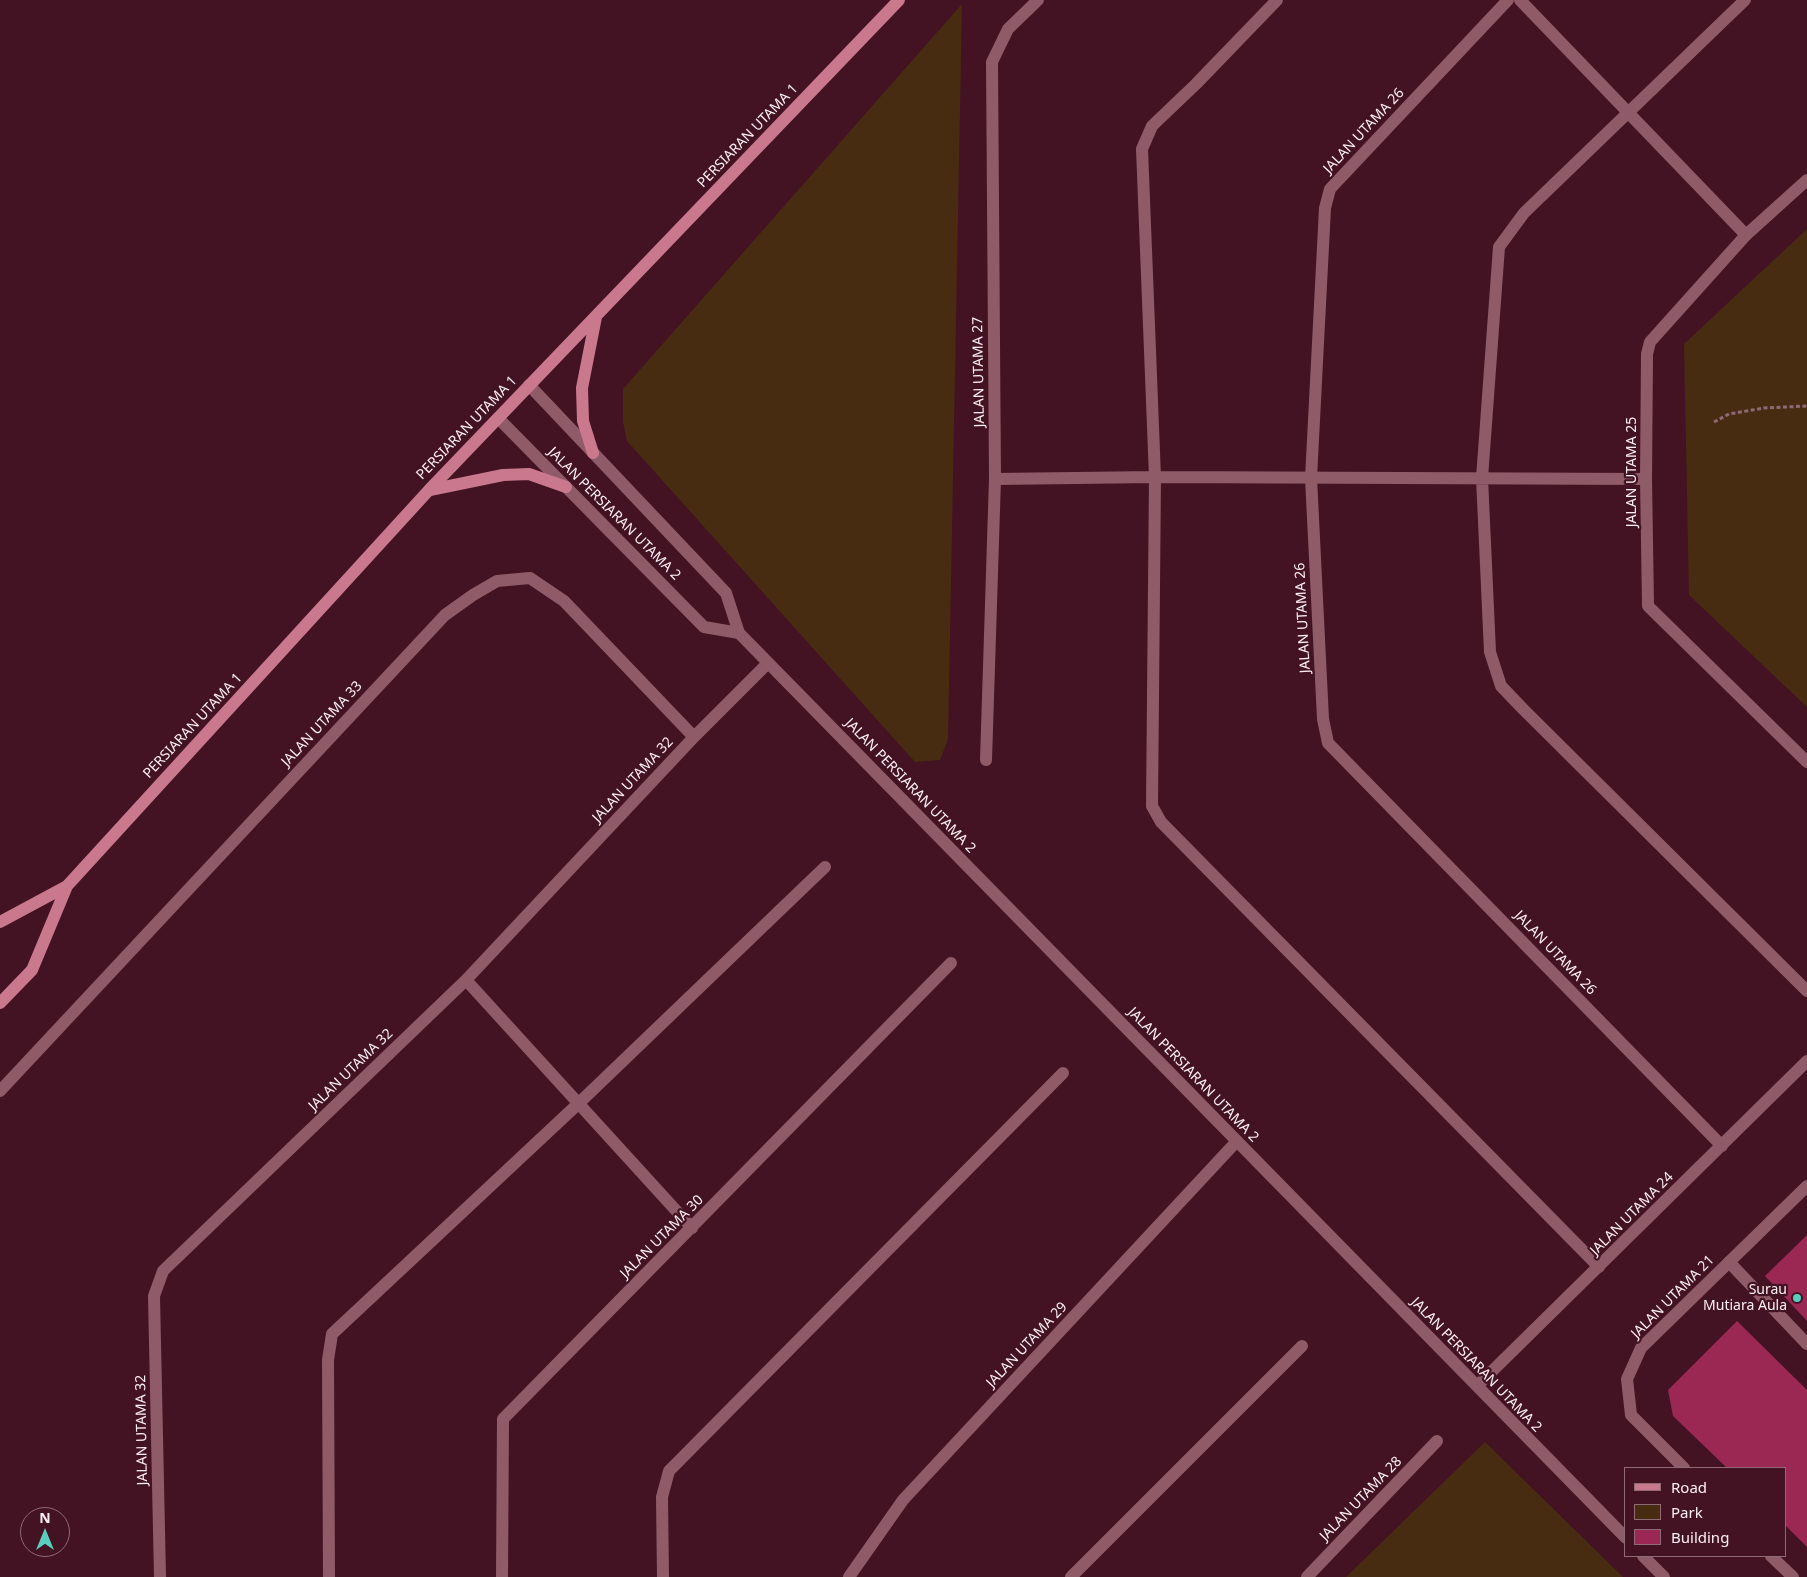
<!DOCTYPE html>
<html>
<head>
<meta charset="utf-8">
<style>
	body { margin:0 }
	#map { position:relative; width:1807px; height:1577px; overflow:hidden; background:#431324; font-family:"Noto Sans",sans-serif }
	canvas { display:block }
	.legend { position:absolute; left:1624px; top:1467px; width:162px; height:90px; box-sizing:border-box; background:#431324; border:1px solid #8e6b77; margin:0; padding:6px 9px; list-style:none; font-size:15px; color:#fef0f3 }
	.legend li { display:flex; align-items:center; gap:10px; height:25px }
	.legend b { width:25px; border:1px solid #8e6b77 }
	.north { position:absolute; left:20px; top:1507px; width:50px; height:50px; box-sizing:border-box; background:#431324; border:1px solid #8e6b77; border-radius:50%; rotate:0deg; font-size:14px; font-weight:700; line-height:20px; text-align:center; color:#fef0f3 }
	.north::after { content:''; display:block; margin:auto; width:18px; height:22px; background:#5acebd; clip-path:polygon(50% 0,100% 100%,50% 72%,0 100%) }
</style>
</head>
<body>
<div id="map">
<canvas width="1807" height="1577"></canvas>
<ul class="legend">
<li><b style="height:6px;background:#ca788e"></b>Road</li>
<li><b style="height:14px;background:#472c12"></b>Park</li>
<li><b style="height:14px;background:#9b2753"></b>Building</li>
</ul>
<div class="north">N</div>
</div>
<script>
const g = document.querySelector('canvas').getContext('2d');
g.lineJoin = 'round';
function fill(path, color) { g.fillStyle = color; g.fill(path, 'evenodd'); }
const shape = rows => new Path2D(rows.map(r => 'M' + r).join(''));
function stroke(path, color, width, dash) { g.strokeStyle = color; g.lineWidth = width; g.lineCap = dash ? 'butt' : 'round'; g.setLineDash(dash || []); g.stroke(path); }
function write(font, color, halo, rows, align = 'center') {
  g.font = font + ' "Noto Sans",sans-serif'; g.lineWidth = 4.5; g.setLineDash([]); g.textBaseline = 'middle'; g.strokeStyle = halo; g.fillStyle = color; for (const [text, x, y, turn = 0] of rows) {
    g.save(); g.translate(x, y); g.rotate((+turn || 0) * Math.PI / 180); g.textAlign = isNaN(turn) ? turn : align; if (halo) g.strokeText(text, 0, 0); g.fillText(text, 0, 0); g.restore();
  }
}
const green = shape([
	[962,4,948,739,940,760,915,762,627,441,623,422,623,389],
	[1807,229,1807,707,1689,595,1684,344],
	[1485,1442,1623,1577,1346,1577]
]);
const building = shape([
	[1807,1235,1807,1321,1765,1276],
	[1737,1321,1807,1390,1807,1547,1786,1526,1786,1468,1727,1468,1673,1416,1668,1390]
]);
const path = shape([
	[1714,422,1729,414,1764,408,1807,406]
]);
const lane = shape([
	[1277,0,1196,84,1152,126,1142,149,1155,477,1152,806,1161,822,1599,1267],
	[1520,0,1746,235],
	[1745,0,1524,213,1499,247,1482,478,1490,652,1501,686,1523,709,1807,991],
	[995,479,1155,477,1646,479],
	[1729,1262,1807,1344],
	[329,1577,328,1360,332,1334,579,1103,825,867],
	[663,1577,662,1497,669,1471,1063,1073],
	[1071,1577,1302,1346]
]);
const street = shape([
	[1508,0,1330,189,1325,208,1311,478,1323,719,1328,743,1722,1146],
	[1807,180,1746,235,1650,342,1647,354,1646,479,1648,606,1807,762],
	[529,385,726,593,739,633,1626,1538],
	[498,418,704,627,739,633],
	[986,760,995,479,992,62,1008,29,1038,0],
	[466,980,692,1228],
	[0,1091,445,615,473,595,497,581,530,578,564,601,694,737],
	[1477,1386,1807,1061],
	[1684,1468,1631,1415,1627,1379,1641,1348,1807,1186],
	[1643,1556,1664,1577],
	[1771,1556,1793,1577],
	[160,1577,154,1296,163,1271,466,980,694,737,768,663],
	[502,1577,503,1419,951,963],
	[849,1577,903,1500,1237,1141],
	[1307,1577,1437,1441]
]);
const secondary = shape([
	[593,453,583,421,582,388,596,317],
	[430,490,503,475,529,474,566,487],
	[0,922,67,886,429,490,899,0],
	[0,1003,32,970,67,886]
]);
const markers = [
	[1797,1298,5,"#5acebd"]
];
const streetNames = [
	["JALAN UTAMA 26",1364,131,-47],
	["PERSIARAN UTAMA 1",748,136,-46],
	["JALAN UTAMA 27",979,372,-91],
	["PERSIARAN UTAMA 1",467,428,-46],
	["JALAN UTAMA 25",1632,472,-90],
	["JALAN PERSIARAN UTAMA 2",614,514,45],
	["JALAN UTAMA 26",1303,618,-93],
	["JALAN UTAMA 33",322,724,-47],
	["PERSIARAN UTAMA 1",193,726,-47],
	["JALAN UTAMA 32",633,780,-47],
	["JALAN PERSIARAN UTAMA 2",910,786,46],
	["JALAN UTAMA 26",1555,953,46],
	["JALAN UTAMA 32",351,1070,-44],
	["JALAN PERSIARAN UTAMA 2",1193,1075,46],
	["JALAN UTAMA 24",1632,1214,-45],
	["JALAN UTAMA 30",662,1237,-45],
	["JALAN UTAMA 21",1673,1297,-45],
	["JALAN UTAMA 29",1027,1345,-47],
	["JALAN PERSIARAN UTAMA 2",1476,1365,46],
	["JALAN UTAMA 32",142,1430,-91],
	["JALAN UTAMA 28",1361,1499,-46]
];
const poiNames = [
	["Surau",1787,1290],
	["Mutiara Aula",1787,1306]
];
fill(green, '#472c12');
fill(building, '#9b2753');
stroke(path, '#8d6a76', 3, [4, 2.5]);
stroke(lane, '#8f5b69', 12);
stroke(street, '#8f5b69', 12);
stroke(secondary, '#ca788e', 12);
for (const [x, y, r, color] of markers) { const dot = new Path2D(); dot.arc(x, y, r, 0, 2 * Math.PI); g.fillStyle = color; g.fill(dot); stroke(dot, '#431324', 2); }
write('14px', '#fef0f3', '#431324', streetNames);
write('14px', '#fef0f3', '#431324', poiNames, 'right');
</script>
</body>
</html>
